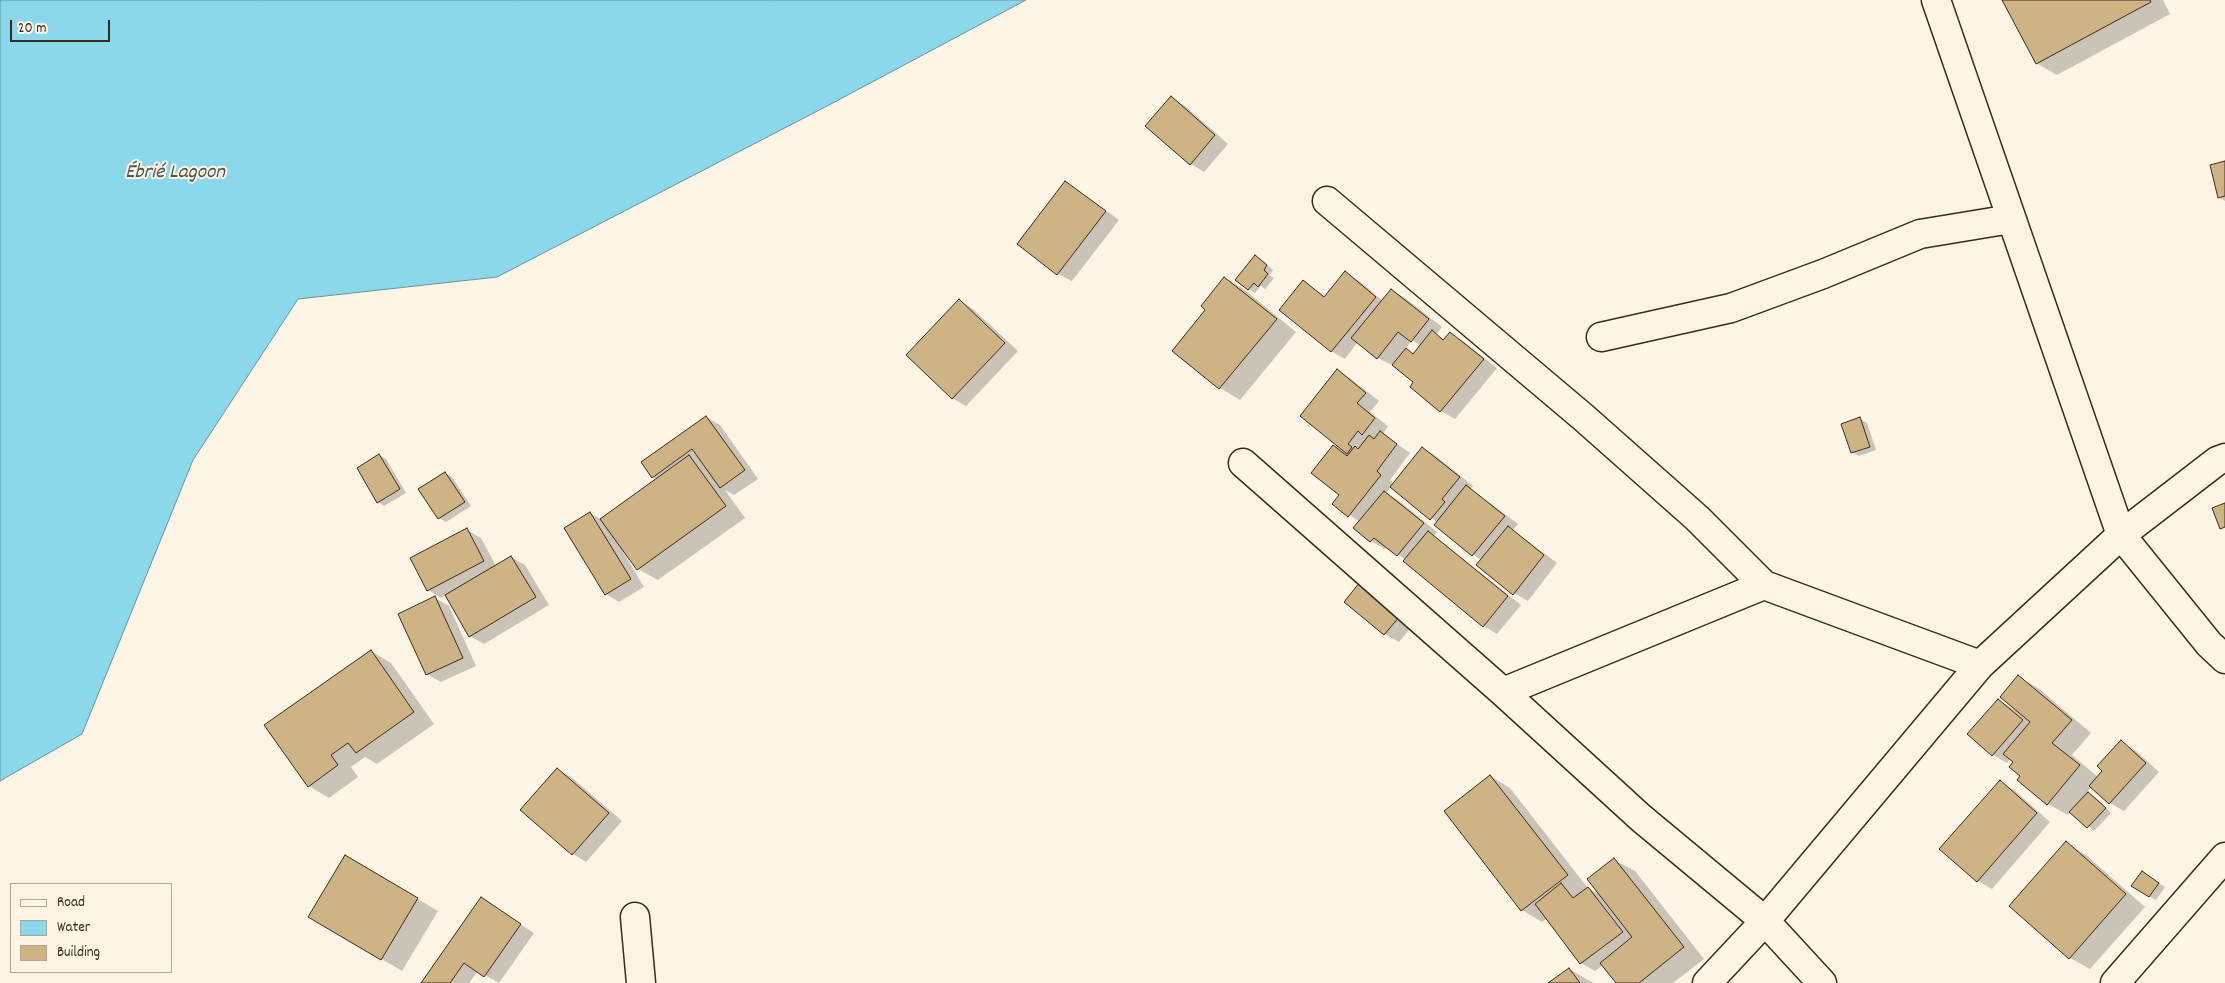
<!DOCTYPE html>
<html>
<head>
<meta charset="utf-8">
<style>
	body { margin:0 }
	#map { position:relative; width:2225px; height:983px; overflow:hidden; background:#fcf5e5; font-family:Dekko,sans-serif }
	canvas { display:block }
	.legend { position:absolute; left:10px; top:883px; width:162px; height:90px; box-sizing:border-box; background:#fcf5e5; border:1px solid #afa495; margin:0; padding:6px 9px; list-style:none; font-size:15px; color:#3b2a1e }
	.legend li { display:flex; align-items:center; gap:10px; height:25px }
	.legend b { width:25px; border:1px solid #afa495 }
	.scale { position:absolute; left:10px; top:20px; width:100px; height:22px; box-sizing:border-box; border:2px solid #3b2a1e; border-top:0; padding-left:6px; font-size:15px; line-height:18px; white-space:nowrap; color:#3b2a1e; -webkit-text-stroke:4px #fcf5e5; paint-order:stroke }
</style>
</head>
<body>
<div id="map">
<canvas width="2225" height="983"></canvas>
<ul class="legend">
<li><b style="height:6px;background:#fcf5e5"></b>Road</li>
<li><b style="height:14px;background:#8bd8eb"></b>Water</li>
<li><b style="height:14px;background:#ceb485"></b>Building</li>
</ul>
<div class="scale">20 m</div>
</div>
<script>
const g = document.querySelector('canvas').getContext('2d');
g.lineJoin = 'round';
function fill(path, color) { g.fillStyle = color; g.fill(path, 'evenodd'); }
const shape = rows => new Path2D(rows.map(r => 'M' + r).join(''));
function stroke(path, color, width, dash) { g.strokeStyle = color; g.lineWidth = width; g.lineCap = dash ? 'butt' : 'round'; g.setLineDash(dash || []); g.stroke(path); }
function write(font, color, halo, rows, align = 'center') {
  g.font = font + ' Dekko,sans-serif'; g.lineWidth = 4; g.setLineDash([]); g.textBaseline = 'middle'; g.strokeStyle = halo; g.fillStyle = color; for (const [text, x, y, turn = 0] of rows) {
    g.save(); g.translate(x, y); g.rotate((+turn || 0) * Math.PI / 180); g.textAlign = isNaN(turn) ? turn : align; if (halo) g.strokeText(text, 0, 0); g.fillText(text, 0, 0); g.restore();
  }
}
const water = shape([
	[0,0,1026,0,829,105,497,277,298,299,193,460,82,734,0,781,0,0]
]);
const shadow = shape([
	[2003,0,2163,0,2170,14,2057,75,2036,63],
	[1171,98,1185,106,1228,144,1204,172,1191,164],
	[2225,163,2225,201,2219,197],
	[1066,182,1119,220,1072,281,1058,274],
	[1262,261,1273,270,1269,275,1274,278,1265,289,1261,286,1255,293,1248,289],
	[1345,273,1359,281,1383,301,1391,290,1405,298,1442,327,1436,335,1445,340,1450,334,1464,342,1497,368,1455,419,1441,411,1411,387,1415,382,1393,364,1392,365,1378,358,1358,342,1345,359,1331,351,1304,282,1326,297],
	[1412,340,1421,346,1414,354,1405,349],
	[1225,278,1245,290,1296,332,1240,400,1220,388,1174,350,1207,310],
	[960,301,973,309,1018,351,966,406,952,398],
	[1338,371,1351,379,1379,401,1370,412,1388,426,1383,434,1410,453,1390,480,1394,484,1423,448,1436,456,1473,486,1471,489,1518,524,1513,530,1557,563,1528,601,1514,593,1482,561,1435,525,1437,522,1392,486,1386,493,1398,500,1437,532,1434,536,1521,605,1497,634,1484,626,1406,560,1387,547,1385,549,1371,541,1355,528,1360,522,1334,504,1341,495,1334,446,1347,454,1348,453,1302,416],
	[706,417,720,425,758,479,734,495,725,490,745,518,658,580,638,569,624,549,622,550,644,587,619,602,606,594,590,513,601,519,657,479,653,477],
	[1860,419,1867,423,1876,450,1859,456,1852,452],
	[379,455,386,459,406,493,384,506,378,502],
	[445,473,452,477,471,506,446,522,439,518],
	[467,530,481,538,496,566,511,557,525,565,549,605,484,644,470,636,446,595,441,598,428,590],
	[1374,592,1413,625,1399,642,1385,634,1345,601],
	[435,598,449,606,476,666,441,682,427,674],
	[371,651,391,663,434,724,377,764,365,757,351,767,358,777,329,798,309,786],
	[2018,677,2038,688,2091,733,2072,755,2098,777,2121,742,2135,750,2159,772,2124,811,2110,803,2092,786,2087,792,2095,797,2111,813,2094,831,2071,812,2068,815,2048,804,2021,776,2015,762,2011,758,2007,763,1993,755,1969,734,1998,700,2015,710],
	[557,769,571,777,622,821,586,862,573,854],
	[1490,776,1510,788,1587,887,1602,896,1614,860,1635,871,1704,959,1673,983,1617,983,1603,965,1595,971,1581,963,1547,918,1542,922,1522,910],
	[2000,782,2014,790,2050,822,1992,889,1978,881],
	[2066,843,2086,855,2145,907,2090,969,2070,958],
	[346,857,438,911,402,971,310,917],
	[2148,876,2165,887,2156,900,2149,896],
	[482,899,534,933,499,983,478,971,469,983,423,983],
	[1569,969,1593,983,1550,983]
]);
const building = shape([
	[2002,0,2150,0,2151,2,2036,64,2002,0],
	[1171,96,1215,135,1190,165,1145,126,1171,96],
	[2225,161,2225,196,2218,198,2210,165,2225,161],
	[1065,181,1106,211,1057,275,1017,244,1065,181],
	[1255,255,1267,265,1264,270,1268,274,1258,287,1254,283,1248,290,1235,280,1255,255],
	[1345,271,1376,297,1331,352,1279,310,1303,280,1324,297,1345,271],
	[1224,277,1277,319,1219,389,1172,351,1205,310,1201,306,1224,277],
	[1391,289,1429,319,1411,342,1398,332,1377,359,1351,338,1391,289],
	[959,299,1005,343,952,399,906,355,959,299],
	[1432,330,1443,340,1450,332,1484,359,1440,412,1410,387,1413,382,1392,365,1406,348,1413,354,1432,330],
	[1337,369,1366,393,1357,403,1375,418,1362,435,1358,431,1348,444,1352,447,1347,454,1300,416,1337,369],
	[706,416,745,470,720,488,692,449,652,478,641,462,706,416],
	[1860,417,1870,447,1851,453,1841,424,1860,417],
	[1380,431,1397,444,1377,471,1381,475,1348,517,1332,504,1339,495,1311,473,1333,445,1347,456,1355,446,1358,449,1369,435,1374,439,1380,431],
	[1422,447,1460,477,1442,499,1445,502,1430,520,1390,487,1422,447],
	[379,454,400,489,377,503,357,468,379,454],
	[689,455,726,506,637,570,600,519,689,455],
	[445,472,465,502,438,519,418,489,445,472],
	[1466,485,1505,516,1472,556,1434,525,1466,485],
	[1384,491,1424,523,1397,556,1374,538,1370,542,1353,528,1384,491],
	[2225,503,2225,527,2220,529,2212,508,2225,503],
	[590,512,631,579,605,595,564,528,590,512],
	[1508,526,1544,555,1513,595,1476,565,1508,526],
	[467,528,484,561,427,591,410,558,467,528],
	[1428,531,1508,596,1483,627,1403,561,1428,531],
	[511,556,536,597,469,637,445,595,511,556],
	[1360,582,1400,616,1384,635,1344,602,1360,582],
	[435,596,463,658,426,675,398,614,435,596],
	[371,650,414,712,356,753,348,743,331,755,338,765,308,787,264,725,371,650],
	[2018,675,2072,720,2052,743,2080,765,2047,805,2017,780,2020,776,2009,767,2013,762,2003,754,2030,722,2000,697,2018,675],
	[1998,699,2023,720,1992,756,1967,734,1998,699],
	[2121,740,2146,763,2109,804,2089,786,2102,771,2097,766,2121,740],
	[557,768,609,813,572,855,520,810,557,768],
	[1490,775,1568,875,1521,911,1444,811,1490,775],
	[2000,780,2037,813,1977,882,1939,849,2000,780],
	[2088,792,2106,808,2087,828,2069,812,2088,792],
	[2066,841,2126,894,2069,959,2009,906,2066,841],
	[345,855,418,898,381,960,308,917,345,855],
	[1614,858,1684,947,1639,983,1616,983,1600,963,1632,937,1587,879,1614,858],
	[2142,871,2159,883,2149,897,2131,886,2142,871],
	[1561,883,1573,898,1588,887,1623,932,1580,964,1535,904,1561,883],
	[481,897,521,924,484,977,464,963,450,983,421,983,481,897],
	[1569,968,1580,983,1548,983,1569,968]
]);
const minor = shape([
	[1936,0,2121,535,2209,644,2225,659],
	[1327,201,1583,417,1697,518,1764,585,1980,665],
	[1601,337,1731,308,1823,274,1920,234,2011,219],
	[1243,463,1503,692,1641,818,1765,921,1822,983],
	[1503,692,1764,585],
	[635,917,641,983],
	[1707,983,1765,921,1980,665,2121,535,2217,461,2225,458],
	[2115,983,2225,857]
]);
const waterNames = [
	["Ébrié Lagoon",175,174]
];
fill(water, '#8bd8eb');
stroke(water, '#6b9299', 1);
fill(shadow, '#0003');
fill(building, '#ceb485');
stroke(building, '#3b2a1e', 1);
stroke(minor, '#3b2a1e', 31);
stroke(minor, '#fcf5e5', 28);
write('italic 21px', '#4f5651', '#fcf5e5', waterNames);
</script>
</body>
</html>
